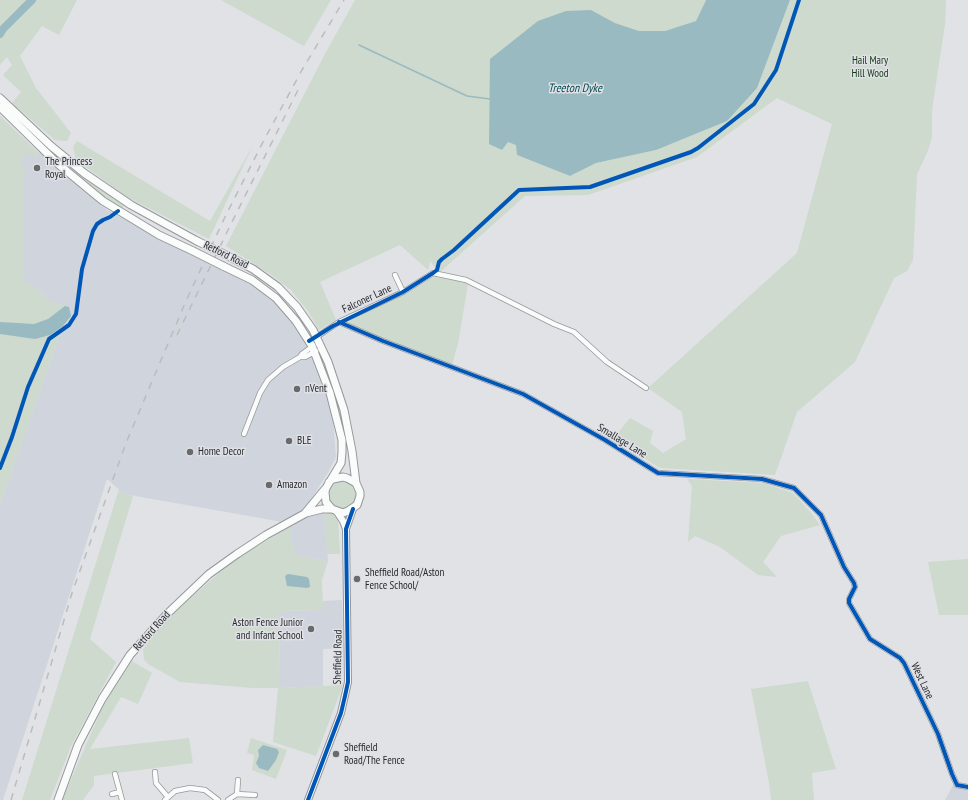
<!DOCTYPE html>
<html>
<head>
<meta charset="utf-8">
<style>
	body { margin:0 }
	canvas { display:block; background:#e0e2e5 }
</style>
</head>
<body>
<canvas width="968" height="800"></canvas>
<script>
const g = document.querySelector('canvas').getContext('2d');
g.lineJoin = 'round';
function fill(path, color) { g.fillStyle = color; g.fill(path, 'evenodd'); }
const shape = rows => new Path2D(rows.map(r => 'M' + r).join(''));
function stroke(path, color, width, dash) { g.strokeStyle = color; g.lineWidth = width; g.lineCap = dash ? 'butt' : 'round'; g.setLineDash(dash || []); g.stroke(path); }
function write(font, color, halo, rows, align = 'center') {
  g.font = font + ' "PT Sans Narrow",sans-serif'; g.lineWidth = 3; g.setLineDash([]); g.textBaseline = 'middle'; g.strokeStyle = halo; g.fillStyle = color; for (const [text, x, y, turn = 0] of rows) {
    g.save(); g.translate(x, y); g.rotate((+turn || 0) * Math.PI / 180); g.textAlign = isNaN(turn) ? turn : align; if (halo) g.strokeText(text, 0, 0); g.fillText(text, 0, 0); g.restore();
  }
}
const built = shape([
	[28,151,38,155,40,151,107,210,193,256,260,289,279,305,297,328,312,354,324,387,333,420,336,457,327,474,311,499,324,514,328,561,296,556,290,536,291,526,277,521,124,494,107,479,3,800,0,800,0,504,63,326,71,316,47,300,41,292,24,282,24,171,16,164],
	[342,600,343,648,323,649,323,686,279,688,280,611,322,610,323,601],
	[953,785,968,790,968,800,945,800]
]);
const green = shape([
	[0,0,77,0,59,35,42,26,20,56,36,88,71,133,67,141,55,140,12,103,21,92,3,75,12,65,7,57,0,65],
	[221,0,331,0,304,46],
	[355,0,706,0,696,21,665,31,639,31,615,23,591,10,490,95,489,144,508,142,517,145,517,155,570,176,596,163,656,150,757,88,790,0,946,0,945,24,932,110,932,138,927,153,917,174,913,260,907,271,894,278,855,362,797,412,775,475,660,468,613,439,630,418,653,431,650,443,663,453,686,439,682,412,648,388,797,253,832,124,777,98,697,157,588,195,525,196,439,273,430,261,428,270,400,245,320,282,336,320,319,330,308,311,291,290,270,274,226,246,326,52],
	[0,116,39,153,36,158,29,152,19,163,27,172,26,173,24,172,24,281,41,292,47,300,69,307,71,316,63,326,0,504],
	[77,141,210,221,253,145,209,239,127,197,76,160,73,147],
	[63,159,125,205,124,207,121,208,95,190,63,162],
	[434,277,459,280,468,284,458,343,452,365,348,324,348,322,355,318,404,294,431,278],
	[687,479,763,483,793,493,812,514,820,525,781,536,763,562,777,577,758,575,720,547,695,536,688,542,692,486],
	'328 494a14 14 0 1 1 28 0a14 14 0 1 1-28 0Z',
	[119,489,124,494,133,496,90,639,116,662,71,746,50,800,22,800],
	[332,513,338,519,340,554,327,554,324,514],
	[291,526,290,536,296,556,328,561,322,580,323,610,280,611,279,688,343,685,316,756,273,742,278,688,253,688,180,682,148,664,144,660,143,649,165,622,194,595,234,560],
	[968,559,968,615,939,615,928,562],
	[132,661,152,673,138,704,121,697,90,749,189,738,193,763,94,776,94,785,83,800,62,800,104,704],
	[808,681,836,769,812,773,814,800,771,800,769,783,751,689],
	[251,738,287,750,276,779,252,770,254,755,247,753]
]);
const water = shape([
	[706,0,790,0,757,88,727,121,656,150,596,163,570,176,517,155,516,145,508,142,502,150,489,144,490,59,538,21,566,11,591,10,615,23,639,31,665,31,696,21],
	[65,306,69,307,71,316,63,326,50,335,35,339,0,334,0,322,34,324,48,319],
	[288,574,307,577,309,579,310,587,307,588,287,586,285,576],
	[263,745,277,749,279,752,276,760,268,771,259,768,256,763,259,756,258,750]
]);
const stream = shape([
	[359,45,467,96,490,99]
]);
const river = shape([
	[0,34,3,29,32,0]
]);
const minor = shape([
	[395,275,403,292],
	[339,322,383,341,523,394,605,440,658,473,762,479,794,488,821,515,844,567,854,583,855,587,849,599,849,603,870,639,900,658,904,663,938,734,952,774,957,785,968,787],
	[315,338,339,322,403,292,433,273,466,280,554,324,574,332,607,362,646,388],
	[300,357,302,354,313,346],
	[244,434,260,393,268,380,283,367,300,357,305,357,316,351],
	[155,772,156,783,168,797],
	[115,774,122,800],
	[112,794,120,792],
	[237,794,238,780],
	[165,800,175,791,190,788,205,790,218,800],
	[228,800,237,794,255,795]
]);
const tertiary = shape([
	[346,529,353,509],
	[308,800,341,713,348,682,346,529,343,521,337,512]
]);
const secondary = shape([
	[0,98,51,146,84,173,131,205,197,241],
	[0,107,57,163,103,201,159,235,193,251],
	[228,256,253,269,278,287,297,307,313,330,328,362,344,410,352,451,356,483],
	[223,266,252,280,276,298,296,321,312,346,330,393,342,440,342,452,341,463,326,488,325,492,326,502,332,509,343,513,348,511,357,505,360,496,360,492,356,483,347,478,343,477,333,479,329,482],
	[306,512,325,489],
	[58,800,78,745,102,699,130,655,167,614,209,574,237,554,266,535,306,513,322,509,332,509]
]);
const rail = shape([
	[177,335,230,226,300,86],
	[11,800,72,593,126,443,186,301,225,217,264,140,302,70,344,0]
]);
const secondaryBridge = shape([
	[197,241,228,256],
	[193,251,223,266]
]);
const cycleway = shape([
	[339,322,383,341,523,394,605,440,658,473,762,479,794,488,821,515,844,567,854,583,855,587,849,599,849,603,870,639,900,658,904,663,938,734,952,774,957,785,968,787],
	[309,341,333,326,403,292,433,273,437,270,439,262,442,259,454,250,519,190,590,187,691,152,698,148,754,104,776,70,799,0],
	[0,468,12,437,28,387,49,339,69,325,76,314,82,269,93,231,97,224,103,220,110,217,118,211],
	[308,800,341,713,345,696,348,682,346,529,353,509]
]);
const markers = [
	[37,168,4,"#686a6c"],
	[297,389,4,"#686a6c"],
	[289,441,4,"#686a6c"],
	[190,452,4,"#686a6c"],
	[269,485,4,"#686a6c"],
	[357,579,4,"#686a6c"],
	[311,629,4,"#686a6c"],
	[336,754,4,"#686a6c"]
];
const parkNames = [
	["Hail Mary",870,61],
	["Hill Wood",870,74]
];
const poiNames = [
	["The Princess",45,162],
	["Royal",45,175],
	["nVent",305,389],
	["BLE",297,441],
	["Home Decor",198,452],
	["Amazon",277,485],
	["Sheffield Road/Aston",365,573],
	["Fence School/",365,586],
	["Aston Fence Junior",303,623,"right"],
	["and Infant School",303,636,"right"],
	["Sheffield",344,748],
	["Road/The Fence",344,761]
];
const streetNames = [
	["Retford Road",226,255,26],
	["Falconer Lane",367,299,-25],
	["Smallage Lane",622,441,31],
	["Retford Road",152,631,-48],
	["Sheffield Road",338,657,-89],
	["West Lane",922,681,65]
];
const waterNames = [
	["Treeton Dyke",575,89]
];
fill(built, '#d0d4dc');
fill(green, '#cddacd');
fill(water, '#9abac1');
stroke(stream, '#9abac1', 1.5);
stroke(river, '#9abac1', 8);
stroke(minor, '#96989a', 6);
stroke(tertiary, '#96989a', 8);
stroke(secondary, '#96989a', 9);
stroke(minor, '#fafbfb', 4.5);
stroke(tertiary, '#fafbfb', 6);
stroke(secondary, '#fafbfb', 7);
stroke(rail, '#bbbcbc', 1.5, [7, 7]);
stroke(secondaryBridge, '#96989a', 9, []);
stroke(secondaryBridge, '#fafbfb', 7);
stroke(cycleway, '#0057b8', 4);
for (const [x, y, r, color] of markers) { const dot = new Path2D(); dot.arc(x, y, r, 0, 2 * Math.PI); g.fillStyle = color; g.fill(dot); stroke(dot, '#dfe1e6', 1.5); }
write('11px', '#113810', '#dfe1e6', parkNames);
write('11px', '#28292b', '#dfe1e6', poiNames, 'left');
write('11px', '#28292b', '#dfe1e6', streetNames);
write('italic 12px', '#044c55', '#dfe1e6', waterNames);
</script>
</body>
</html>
